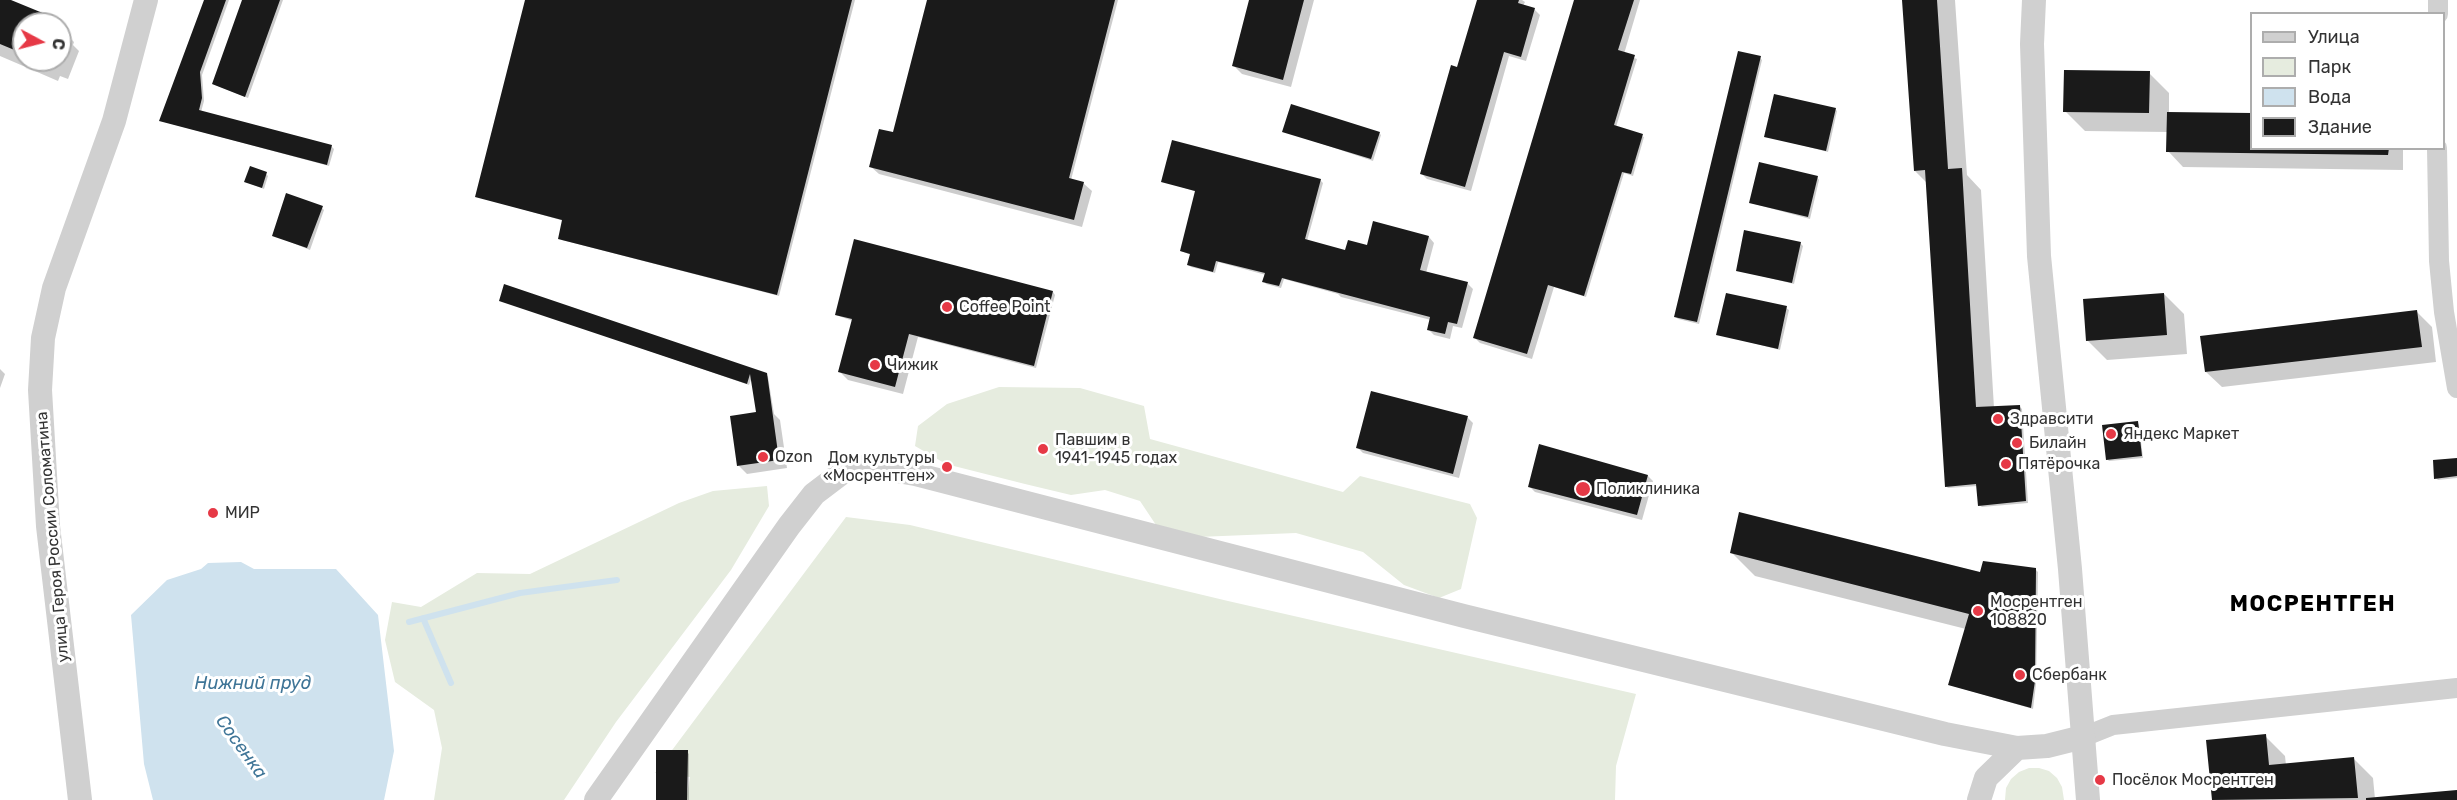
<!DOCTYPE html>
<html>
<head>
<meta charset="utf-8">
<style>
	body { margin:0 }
	#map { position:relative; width:2457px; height:800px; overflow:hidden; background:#fff; font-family:Rubik,sans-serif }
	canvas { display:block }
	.legend { position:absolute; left:2250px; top:12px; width:195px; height:138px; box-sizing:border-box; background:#fff; border:2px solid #adadad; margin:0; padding:8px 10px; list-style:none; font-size:18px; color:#333 }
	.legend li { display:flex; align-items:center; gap:12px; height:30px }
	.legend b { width:30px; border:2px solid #adadad }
	.north { position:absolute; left:12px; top:12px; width:60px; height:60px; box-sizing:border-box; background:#fff; border:2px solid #adadad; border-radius:50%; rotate:97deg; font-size:16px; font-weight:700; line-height:24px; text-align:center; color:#333 }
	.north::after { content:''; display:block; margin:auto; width:21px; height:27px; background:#e63946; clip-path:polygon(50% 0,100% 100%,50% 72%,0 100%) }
</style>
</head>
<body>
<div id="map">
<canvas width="2457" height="800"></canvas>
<ul class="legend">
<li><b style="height:8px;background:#d0d0d0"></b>Улица</li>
<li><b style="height:16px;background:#e6ecdf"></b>Парк</li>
<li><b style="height:16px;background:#cfe2ee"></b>Вода</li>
<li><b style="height:16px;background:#1a1a1a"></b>Здание</li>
</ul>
<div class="north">С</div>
</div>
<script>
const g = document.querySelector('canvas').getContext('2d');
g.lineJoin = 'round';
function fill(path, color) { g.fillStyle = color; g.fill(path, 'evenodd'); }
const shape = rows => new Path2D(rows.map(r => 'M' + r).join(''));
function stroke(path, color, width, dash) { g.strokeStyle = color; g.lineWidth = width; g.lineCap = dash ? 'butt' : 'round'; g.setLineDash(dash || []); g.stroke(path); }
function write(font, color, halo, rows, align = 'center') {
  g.font = font + ' Rubik,sans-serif'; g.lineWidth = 6; g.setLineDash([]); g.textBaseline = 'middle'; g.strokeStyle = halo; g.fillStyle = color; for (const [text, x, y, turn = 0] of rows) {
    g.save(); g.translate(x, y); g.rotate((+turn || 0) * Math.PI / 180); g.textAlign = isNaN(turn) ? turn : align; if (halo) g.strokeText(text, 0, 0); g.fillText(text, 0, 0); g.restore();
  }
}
const green = shape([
	[999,387,1080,388,1144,406,1150,439,1343,492,1360,476,1470,504,1477,518,1461,589,1439,598,1404,585,1363,552,1296,533,1198,537,1160,531,1140,501,1105,490,1071,495,1025,484,946,464,915,446,918,426,947,404],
	[767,486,769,506,731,570,616,722,564,800,434,800,442,748,434,710,395,682,385,640,392,602,421,607,477,573,530,574,679,503,713,491],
	[846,517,910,525,1228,601,1636,694,1616,766,1615,800,686,800,690,777,655,773],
	[2029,768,2039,768,2049,771,2057,778,2062,787,2064,800,2005,800,2006,788,2011,779,2019,772]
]);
const water = shape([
	[241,562,254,569,336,569,378,615,394,751,384,800,153,800,144,764,131,615,167,580,201,569,208,563]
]);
const shadow = shape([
	[0,0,7,0,49,17,56,24,24,24,24,60,60,60,60,28,74,42,73,45,79,51,68,79,60,76,58,81,0,56],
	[206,0,229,0,202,75,204,101,201,112,331,146,334,149,329,166,161,121],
	[244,0,283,0,248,98,213,84],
	[527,0,855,0,779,296,562,240,559,238,564,221,476,196],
	[929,0,1118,0,1071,180,1083,183,1092,191,1082,227,879,174,870,166,894,134],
	[1251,0,1314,0,1291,87,1242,74,1234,66],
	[1478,0,1522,0,1525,2,1523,6,1534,9,1540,15,1526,61,1509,56,1471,191,1427,179,1422,174,1458,69],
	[1576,0,1640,0,1624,54,1637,59,1616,127,1644,137,1633,176,1624,173,1586,297,1554,287,1532,359,1480,343,1474,337],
	[1903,0,1955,0,1967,175,1981,190,1994,408,2019,406,2022,409,2028,503,1982,507,1979,505,1978,486,1948,488,1946,486,1927,183,1915,171],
	[1760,58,1762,60,1699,324,1678,319,1676,317],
	[2149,73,2169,93,2169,114,2252,148,2403,148,2403,170,2183,167,2168,151,2168,132,2085,131,2065,111],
	[1835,109,1837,111,1828,152,1766,136],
	[1284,131,1379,133,1381,135,1373,161],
	[266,174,268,176,264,189,246,182],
	[1817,177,1819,180,1810,219,1751,203],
	[1320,180,1323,183,1307,241,1346,252,1429,237,1434,243,1426,273,1467,283,1473,289,1462,328,1453,326,1450,339,1434,335,1429,330,1431,320,1341,297,1338,294,1284,279,1281,288,1266,284,1264,281,1266,275,1218,262,1215,273,1191,267,1188,265,1191,255,1181,251,1197,192,1163,181],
	[322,208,324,210,310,250,273,235],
	[855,241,1053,292,1055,295,1036,368,918,337,903,394,848,380,840,372,853,321,836,315],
	[1800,243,1803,246,1794,284,1737,270],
	[2164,294,2184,314,2187,354,2107,360,2087,340],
	[501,300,766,374,768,377,774,414,780,420,787,468,747,474,739,466,757,413,752,377,749,385],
	[1786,308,1789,310,1780,350,1718,334],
	[2417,312,2432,327,2436,362,2222,387,2206,372],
	[0,369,5,374,0,388],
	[1372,393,1468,418,1473,423,1459,478,1363,453,1358,448],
	[2137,422,2139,425,2143,458,2109,461,2107,459],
	[2457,459,2457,478,2438,480,2436,478],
	[1648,476,1653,481,1642,520,1535,492,1529,486],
	[1732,553,1981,574,2035,569,2038,572,2036,684,2033,709,1950,685,1966,629,1755,576],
	[2265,736,2285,756,2286,765,2353,758,2373,778,2375,799,2457,792,2457,800,2213,800,2208,741],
	[687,752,689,754,689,800,657,800]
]);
const stream = shape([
	[423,618,451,683],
	[409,622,520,593,617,580]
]);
const building = shape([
	[0,0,11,0,50,16,48,22,52,24,24,24,24,54,0,44],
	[204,0,226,0,200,72,202,98,199,110,332,145,327,165,159,121],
	[242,0,280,0,245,97,212,84],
	[525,0,852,0,777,295,558,239,562,220,475,197],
	[927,0,1115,0,1069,178,1084,182,1074,220,869,167,879,129,893,132],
	[1249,0,1304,0,1283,80,1232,66],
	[1477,0,1519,0,1518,3,1535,8,1521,57,1504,52,1465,187,1420,174,1451,65,1457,67],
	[1574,0,1634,0,1618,50,1635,55,1614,125,1643,134,1631,174,1622,172,1584,296,1548,285,1527,354,1473,338],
	[1902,0,1937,0,1948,169,1962,168,1976,407,2020,405,2026,501,1978,506,1976,484,1945,487,1925,170,1914,171],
	[1738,51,1761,56,1697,322,1674,317],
	[2064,70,2150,71,2149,113,2063,112],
	[1774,94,1836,108,1826,151,1764,137],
	[1291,104,1380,132,1371,159,1282,132],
	[2167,112,2252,113,2252,148,2389,148,2388,155,2166,152],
	[1172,140,1321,179,1305,239,1345,250,1348,240,1367,245,1373,221,1429,236,1420,270,1468,282,1457,324,1448,322,1445,334,1427,330,1430,317,1282,278,1279,286,1262,282,1265,273,1216,261,1213,272,1187,265,1190,254,1180,251,1195,191,1161,182],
	[1759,162,1818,176,1808,217,1749,203],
	[250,166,267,172,262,188,244,182],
	[286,193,323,206,307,248,272,236],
	[1744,230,1801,242,1792,283,1736,271],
	[854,239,1053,291,1034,366,909,334,895,387,838,372,852,319,835,315],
	[504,284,767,373,779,460,737,466,730,416,756,412,750,374,747,384,499,301],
	[1726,293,1787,306,1778,349,1716,335],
	[2164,293,2167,335,2086,341,2083,299],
	[2417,310,2422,347,2205,372,2200,336],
	[1371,391,1468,416,1453,474,1356,448],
	[2138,421,2142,456,2106,460,2102,425],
	[1539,444,1648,475,1637,515,1528,487],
	[2457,458,2457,476,2434,479,2433,460],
	[1739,512,1980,572,1983,561,2036,568,2035,681,2031,708,1948,685,1969,614,1730,553],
	[2266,734,2269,765,2354,757,2358,798,2212,800,2206,740],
	[656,750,688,750,687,800,656,800],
	[2457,790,2457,800,2366,800,2366,798]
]);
const minor = shape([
	[2438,14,2438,0],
	[2437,148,2439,261,2444,312,2457,388],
	[2083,737,2113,725,2457,688]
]);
const tertiary = shape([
	[2034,0,2032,44,2039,256,2070,569,2088,800],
	[80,800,48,526,40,390,43,338,54,288,114,121,146,0],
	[596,800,789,526,814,494,843,472,859,467,874,467,915,474,1464,616,1945,734,2017,748,2047,746,2083,737],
	[1979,800,1986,778,2017,748]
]);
const markers = [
	[947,307,6,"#e63946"],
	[875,365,6,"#e63946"],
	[1998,419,6,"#e63946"],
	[2111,434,6,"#e63946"],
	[2017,443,6,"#e63946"],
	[1043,449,6,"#e63946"],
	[763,457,6,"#e63946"],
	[2006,464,6,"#e63946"],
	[947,467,6,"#e63946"],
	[1583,489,8,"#e63946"],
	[213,513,6,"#e63946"],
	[1978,611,6,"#e63946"],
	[2020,675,6,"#e63946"],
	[2100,780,6,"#e63946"]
];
const poiNames = [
	["Coffee Point",959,307],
	["Чижик",887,365],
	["Здравсити",2010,419],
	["Яндекс Маркет",2123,434],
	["Павшим в",1055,440],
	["1941-1945 годах",1055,458],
	["Билайн",2029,443],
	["Ozon",775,457],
	["Дом культуры",935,458,"right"],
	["«Мосрентген»",935,476,"right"],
	["Пятёрочка",2018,464],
	["Поликлиника",1596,489],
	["МИР",225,513],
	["Мосрентген",1990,602],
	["108820",1990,620],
	["Сбербанк",2032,675],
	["Посёлок Мосрентген",2112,780]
];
const streetNames = [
	["улица Героя России Соломатина",53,537,-95]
];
const waterNames = [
	["Нижний пруд",253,684],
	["Сосенка",241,747,54]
];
const districtNames = [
	["МОСРЕНТГЕН",2313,605]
];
fill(green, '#e6ecdf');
fill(water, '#cfe2ee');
fill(shadow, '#0003');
stroke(stream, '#cfe2ee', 6);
fill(building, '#1a1a1a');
stroke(minor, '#d0d0d0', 20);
stroke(tertiary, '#d0d0d0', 24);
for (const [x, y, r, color] of markers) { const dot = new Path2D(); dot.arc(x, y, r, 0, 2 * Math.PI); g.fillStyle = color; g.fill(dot); stroke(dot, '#fff', 2); }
write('16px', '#333', '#fff', poiNames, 'left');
write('16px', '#333', '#fff', streetNames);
write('italic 18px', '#3f7597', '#fff', waterNames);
g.letterSpacing = '1.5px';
write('bold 22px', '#000', '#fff', districtNames);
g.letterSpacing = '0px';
</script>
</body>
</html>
